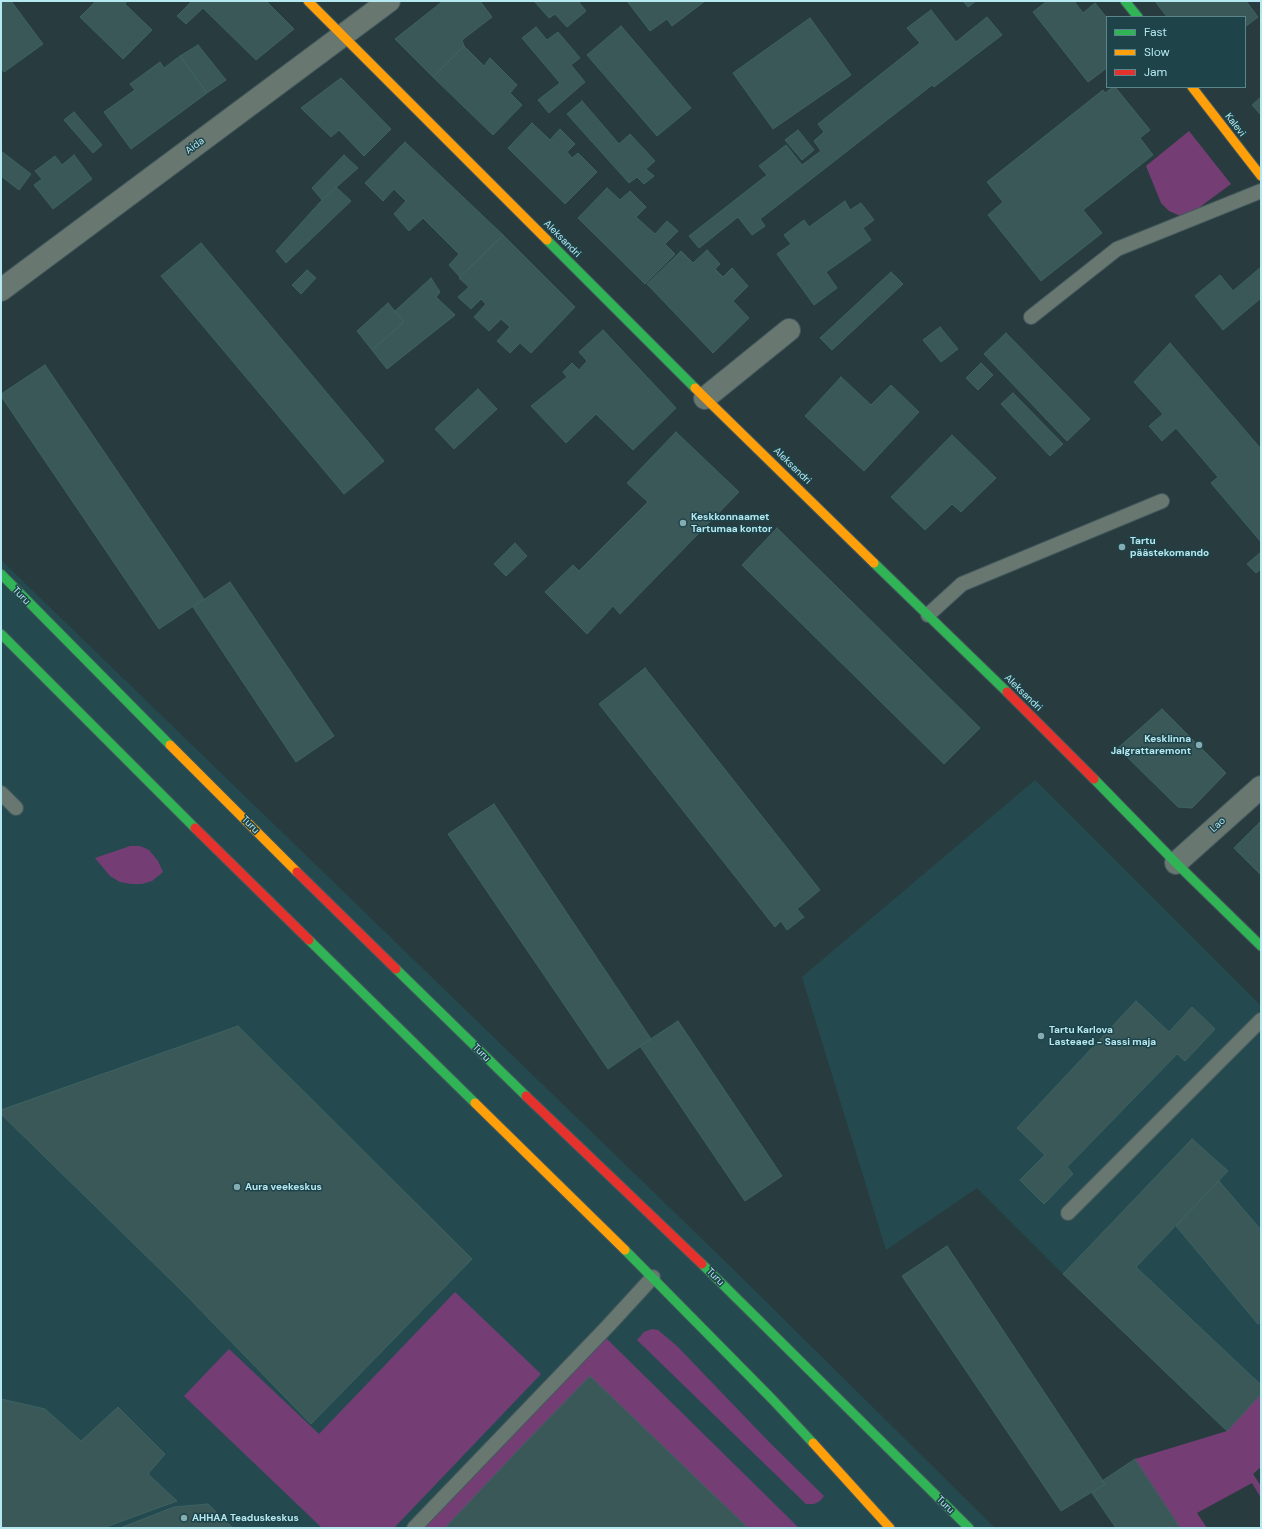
<!DOCTYPE html>
<html>
<head>
<meta charset="utf-8">
<style>
	body { margin:0 }
	#map { position:relative; width:1262px; height:1529px; overflow:hidden; background:#283c3f; font-family:"DM Sans",sans-serif }
	canvas { display:block }
	.frame { position:absolute; inset:0; border:2px solid #b5e8f1; pointer-events:none }
	.legend { position:absolute; left:1106px; top:16px; width:140px; height:72px; box-sizing:border-box; background:#1e4349; border:1px solid #5a858c; margin:0; padding:5px 7px; list-style:none; font-size:12px; color:#b5e8f1 }
	.legend li { display:flex; align-items:center; gap:8px; height:20px }
	.legend b { width:20px; border:1px solid #5a858c }
</style>
</head>
<body>
<div id="map">
<canvas width="1262" height="1529"></canvas>
<div class="frame"></div>
<ul class="legend">
<li><b style="height:5px;background:#30b455"></b>Fast</li>
<li><b style="height:5px;background:#ff9f0a"></b>Slow</li>
<li><b style="height:5px;background:#e5322d"></b>Jam</li>
</ul>
</div>
<script>
const g = document.querySelector('canvas').getContext('2d');
g.lineJoin = 'round';
function fill(path, color) { g.fillStyle = color; g.fill(path, 'evenodd'); }
const shape = rows => new Path2D(rows.map(r => 'M' + r).join(''));
function stroke(path, color, width, dash) { g.strokeStyle = color; g.lineWidth = width; g.lineCap = dash ? 'butt' : 'round'; g.setLineDash(dash || []); g.stroke(path); }
function write(font, color, halo, rows, align = 'center') {
  g.font = font + ' "DM Sans",sans-serif'; g.lineWidth = 3; g.setLineDash([]); g.textBaseline = 'middle'; g.strokeStyle = halo; g.fillStyle = color; for (const [text, x, y, turn = 0] of rows) {
    g.save(); g.translate(x, y); g.rotate((+turn || 0) * Math.PI / 180); g.textAlign = isNaN(turn) ? turn : align; if (halo) g.strokeText(text, 0, 0); g.fillText(text, 0, 0); g.restore();
  }
}
const built = shape([
	[1,560,733,1269,995,1528,1,1528],
	[1035,780,1261,1006,1261,1394,1227,1431,1063,1274,977,1188,886,1250,802,977]
]);
const green = shape([
	[1189,131,1231,184,1185,218,1169,211,1161,203,1146,166],
	[130,846,140,846,149,850,158,861,163,872,152,881,142,884,131,884,120,882,110,876,95,858],
	[455,1292,541,1374,394,1528,322,1528,184,1396,229,1349,319,1434],
	[652,1329,658,1330,677,1346,770,1443,824,1496,820,1501,814,1504,806,1504,637,1340,644,1332],
	[606,1338,799,1528,423,1528],
	[1261,1394,1261,1467,1253,1474,1261,1486,1261,1498,1252,1483,1197,1513,1207,1528,1180,1528,1135,1459,1227,1431]
]);
const building = shape([
	[1,1,11,1,43,44,4,72,1,68,1,1],
	[96,1,127,1,125,4,152,30,123,59,80,17,96,1],
	[192,1,266,1,294,29,256,60,203,8,186,24,177,16,192,1],
	[443,1,480,1,492,17,462,40,464,46,433,77,395,39,443,1],
	[534,1,578,1,586,11,567,27,555,14,549,18,534,1],
	[627,1,705,1,672,26,667,19,650,31,627,1],
	[963,1,976,1,968,7,963,1],
	[1047,1,1074,1,1083,13,1095,3,1107,18,1107,68,1088,82,1033,12,1047,1],
	[1155,1,1246,1,1258,17,1245,27,1245,17,1167,17,1155,1],
	[931,10,956,42,987,17,1002,35,934,87,932,85,760,219,765,226,752,235,738,217,699,248,689,236,767,175,759,166,786,145,802,165,821,151,814,141,824,132,818,124,920,43,907,28,931,10],
	[810,18,851,75,773,129,733,73,810,18],
	[621,26,691,108,657,136,587,55,621,26],
	[536,27,547,40,558,32,580,58,571,65,585,82,549,113,538,100,560,83,522,38,536,27],
	[198,45,226,80,207,93,180,56,198,45],
	[464,46,484,66,490,58,517,85,510,93,522,105,493,135,433,77,464,46],
	[180,56,207,93,131,149,104,112,135,90,130,84,160,62,164,68,180,56],
	[341,78,391,129,364,156,339,130,331,137,301,108,341,78],
	[1113,87,1115,87,1150,130,1140,138,1153,155,1083,210,1102,233,1041,281,988,215,1003,202,987,182,1103,90,1105,93,1113,87],
	[1261,97,1261,115,1252,105,1261,97],
	[582,101,619,144,630,134,655,161,646,169,654,176,644,184,637,177,629,183,567,114,582,101],
	[74,112,102,145,93,153,64,120,74,112],
	[532,123,550,140,560,129,575,144,567,152,572,158,578,153,597,172,565,204,508,148,532,123],
	[798,130,814,150,802,160,785,140,798,130],
	[405,142,503,235,460,277,449,265,459,254,423,218,409,231,394,214,406,201,394,189,383,201,365,183,405,142],
	[1,151,31,174,19,190,1,176,1,151],
	[74,155,92,179,53,209,34,185,42,179,35,171,55,156,62,165,74,155],
	[344,155,358,168,322,200,312,188,344,155],
	[336,187,351,201,286,263,276,251,322,200,336,187],
	[607,188,620,200,630,191,646,207,636,217,655,234,667,221,678,231,665,244,675,254,645,284,578,218,607,188],
	[845,201,850,210,861,203,874,220,863,228,871,240,826,272,837,288,814,305,777,254,791,244,784,235,804,220,809,227,845,201],
	[503,235,575,307,531,353,520,343,510,353,497,341,510,327,501,319,489,331,474,317,486,304,481,299,471,309,458,297,469,287,459,278,503,235],
	[201,243,384,461,344,494,161,276,201,243],
	[707,250,720,264,715,269,723,277,732,268,748,286,733,301,749,318,713,353,647,284,681,251,693,263,707,250],
	[1261,267,1261,298,1223,330,1195,296,1220,275,1233,291,1261,267],
	[307,270,316,278,301,294,292,285,307,270],
	[891,272,903,284,832,350,820,338,891,272],
	[431,278,440,292,436,297,455,315,387,369,372,350,404,322,395,311,431,278],
	[388,303,404,322,372,350,357,331,388,303],
	[940,327,958,349,941,362,923,340,940,327],
	[603,330,676,408,633,450,596,414,566,443,531,406,567,377,563,372,572,363,579,370,587,361,579,352,603,330],
	[1006,333,1090,419,1067,441,984,354,1006,333],
	[1170,343,1261,449,1261,542,1211,483,1218,477,1176,428,1162,441,1149,426,1163,414,1134,382,1170,343],
	[981,363,993,375,978,390,966,378,981,363],
	[45,365,204,599,159,629,1,396,1,394,45,365],
	[841,377,871,405,891,385,919,412,864,471,805,416,841,377],
	[478,389,497,409,454,449,435,429,478,389],
	[1013,393,1063,444,1050,456,1001,404,1013,393],
	[676,432,739,492,620,614,613,606,587,634,545,592,573,565,579,571,648,502,627,483,676,432],
	[952,435,996,478,961,512,952,504,925,530,891,497,952,435],
	[777,528,980,728,944,764,742,565,777,528],
	[515,543,527,556,506,576,494,564,515,543],
	[1261,552,1261,569,1256,573,1247,564,1261,552],
	[230,582,334,736,296,762,193,607,230,582],
	[645,668,820,890,797,909,804,917,787,930,781,921,775,927,599,704,645,668],
	[1162,709,1226,773,1192,808,1178,807,1118,748,1162,709],
	[494,804,651,1039,608,1069,448,834,494,804],
	[1261,821,1261,875,1234,848,1261,821],
	[1136,1001,1169,1032,1192,1007,1215,1029,1185,1061,1177,1054,1067,1167,1073,1174,1044,1204,1020,1180,1045,1155,1017,1128,1136,1001],
	[678,1021,782,1176,745,1201,640,1046,678,1021],
	[238,1026,472,1259,311,1424,182,1291,1,1114,1,1110,238,1026],
	[1192,1139,1228,1171,1136,1267,1261,1385,1261,1394,1227,1431,1063,1274,1192,1139],
	[1219,1181,1261,1230,1261,1322,1258,1324,1176,1226,1219,1181],
	[947,1246,1105,1484,1061,1511,902,1276,947,1246],
	[590,1376,748,1528,445,1528,525,1443,590,1376],
	[1,1399,45,1409,81,1441,118,1407,165,1454,148,1474,177,1501,103,1528,1,1528,1,1399],
	[1135,1459,1180,1528,1116,1528,1092,1493,1105,1484,1102,1481,1135,1459],
	[208,1504,233,1528,120,1528,174,1507,208,1504]
]);
const lane = shape([
	[1031,317,1117,249,1261,191],
	[928,615,962,584,1162,501],
	[1,793,16,808],
	[1068,1213,1261,1020],
	[414,1528,608,1326,653,1277]
]);
const street = shape([
	[1,290,389,1],
	[705,398,789,330],
	[1176,863,1261,787]
]);
const fast = shape([
	[1125,1,1138,17],
	[547,240,695,388],
	[874,563,1007,692],
	[1,574,170,745],
	[1,634,195,828],
	[1094,779,1176,863,1261,946],
	[309,940,475,1103],
	[396,969,526,1096],
	[625,1250,772,1399,813,1443],
	[702,1264,969,1528]
]);
const slow = shape([
	[308,1,547,240],
	[1192,87,1261,176],
	[695,388,874,563],
	[170,745,297,872],
	[475,1103,625,1250],
	[813,1443,890,1528]
]);
const jam = shape([
	[1007,692,1094,779],
	[195,828,309,940],
	[297,872,396,969],
	[526,1096,702,1264]
]);
const markers = [
	[683,523,4,"#84acb3"],
	[1122,547,4,"#84acb3"],
	[1199,745,4,"#84acb3"],
	[1041,1036,4,"#84acb3"],
	[237,1187,4,"#84acb3"],
	[184,1518,4,"#84acb3"]
];
const streetNames = [
	["Kalevi",1235,125,52],
	["Aida",195,146,-37],
	["Aleksandri",562,239,45],
	["Aleksandri",792,466,44],
	["Turu",21,596,46],
	["Aleksandri",1023,693,44],
	["Turu",250,825,45],
	["Lao",1218,825,-42],
	["Turu",481,1053,45],
	["Turu",715,1277,45],
	["Turu",945,1505,44]
];
const poiNames = [
	["Keskkonnaamet",691,517],
	["Tartumaa kontor",691,529],
	["Tartu",1130,541],
	["päästekomando",1130,553],
	["Kesklinna",1191,739,"right"],
	["Jalgrattaremont",1191,751,"right"],
	["Tartu Karlova",1049,1030],
	["Lasteaed - Sassi maja",1049,1042],
	["Aura veekeskus",245,1187],
	["AHHAA Teaduskeskus",192,1518]
];
fill(built, '#244a50');
fill(green, '#743e74');
fill(building, '#3b5859');
stroke(building, '#3d6262', 1);
stroke(lane, '#43595d', 16);
stroke(street, '#43595d', 24);
stroke(fast, '#43595d', 11);
stroke(slow, '#43595d', 11);
stroke(jam, '#43595d', 11);
stroke(lane, '#697771', 14);
stroke(street, '#697771', 22);
stroke(fast, '#30b455', 9);
stroke(slow, '#ff9f0a', 9);
stroke(jam, '#e5322d', 9);
for (const [x, y, r, color] of markers) { const dot = new Path2D(); dot.arc(x, y, r, 0, 2 * Math.PI); g.fillStyle = color; g.fill(dot); stroke(dot, '#1e4349', 1.5); }
write('10px', '#b5e8f1', '#1e4349', streetNames);
write('bold 10px', '#b5e8f1', '#1e4349', poiNames, 'left');
</script>
</body>
</html>
